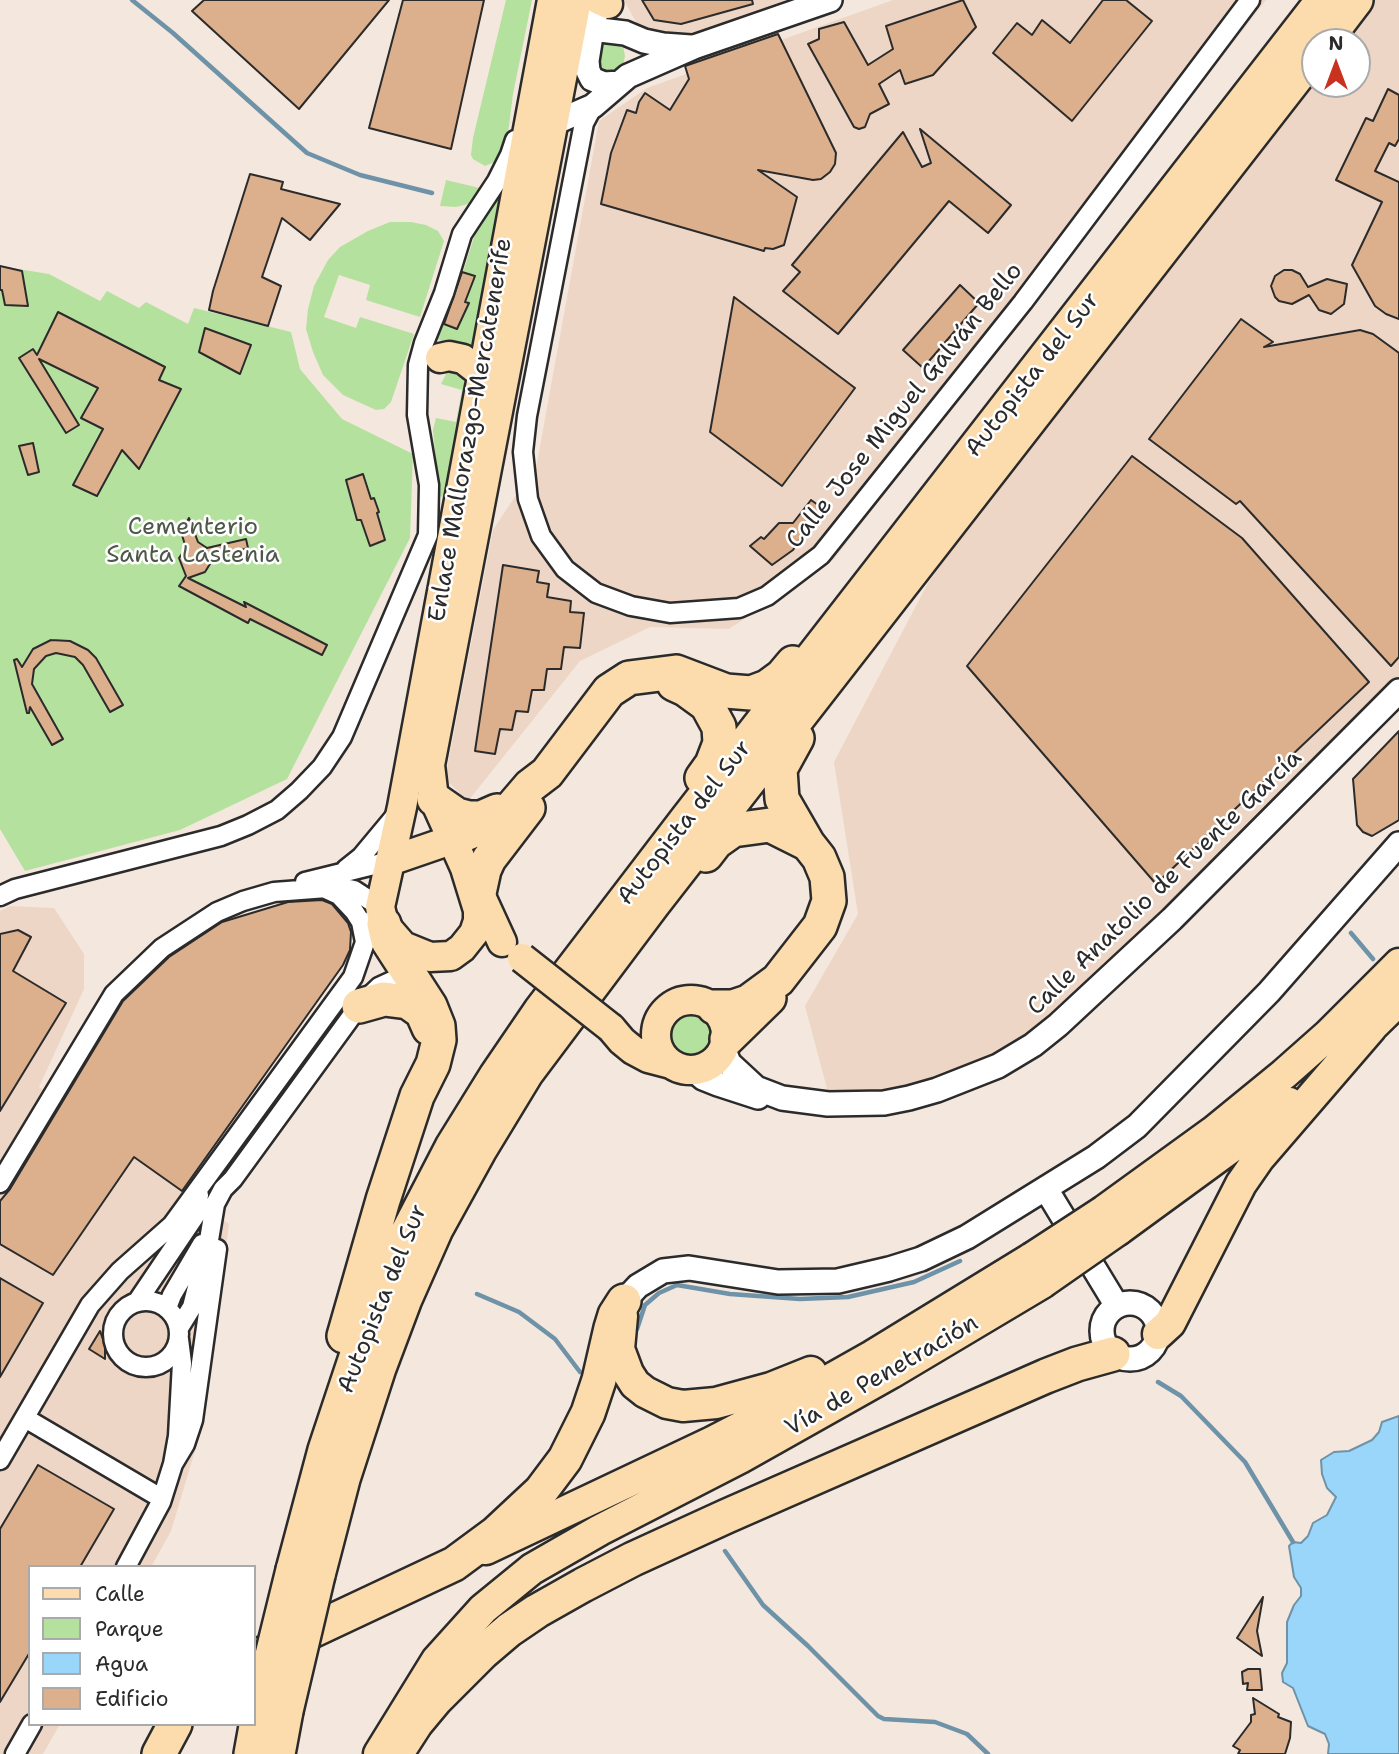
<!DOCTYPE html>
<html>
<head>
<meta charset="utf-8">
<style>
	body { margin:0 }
	#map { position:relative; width:1399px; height:1754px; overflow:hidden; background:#f4e7dd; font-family:"Shantell Sans",sans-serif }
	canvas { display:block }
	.legend { position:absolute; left:28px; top:1565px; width:228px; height:161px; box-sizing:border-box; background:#fff; border:2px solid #aaa; margin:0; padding:9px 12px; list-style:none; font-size:21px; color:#2b2b2b }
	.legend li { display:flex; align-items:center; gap:14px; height:35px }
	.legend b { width:35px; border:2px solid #aaa }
	.north { position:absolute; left:1301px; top:28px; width:70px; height:70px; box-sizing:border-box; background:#fff; border:2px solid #aaa; border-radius:50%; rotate:0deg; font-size:19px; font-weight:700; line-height:28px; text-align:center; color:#2b2b2b }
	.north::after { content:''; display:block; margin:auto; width:24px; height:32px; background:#c8321e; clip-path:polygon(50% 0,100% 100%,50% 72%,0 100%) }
</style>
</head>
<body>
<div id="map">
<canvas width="1399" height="1754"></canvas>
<ul class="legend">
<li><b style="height:9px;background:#fcdcac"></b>Calle</li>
<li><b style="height:19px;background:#b5e19e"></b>Parque</li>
<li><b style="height:19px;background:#9ad6fa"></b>Agua</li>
<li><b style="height:19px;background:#dcaf8d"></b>Edificio</li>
</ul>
<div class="north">N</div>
</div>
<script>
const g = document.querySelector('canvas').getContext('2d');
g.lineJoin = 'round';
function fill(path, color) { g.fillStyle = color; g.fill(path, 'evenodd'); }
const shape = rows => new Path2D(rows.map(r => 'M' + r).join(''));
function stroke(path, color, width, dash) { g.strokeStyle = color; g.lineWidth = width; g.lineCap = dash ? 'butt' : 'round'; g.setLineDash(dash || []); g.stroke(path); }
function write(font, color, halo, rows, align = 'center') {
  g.font = font + ' "Shantell Sans",sans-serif'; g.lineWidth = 5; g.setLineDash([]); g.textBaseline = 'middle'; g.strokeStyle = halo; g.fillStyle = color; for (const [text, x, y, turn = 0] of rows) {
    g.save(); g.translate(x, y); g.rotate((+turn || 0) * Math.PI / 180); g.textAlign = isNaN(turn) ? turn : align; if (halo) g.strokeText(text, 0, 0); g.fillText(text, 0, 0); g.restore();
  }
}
const built = shape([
	[624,0,794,0,680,41,643,35],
	[893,0,1266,0,834,559,729,629,650,627,580,661,468,801,445,779,493,530,537,463,599,121,647,88],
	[1372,0,1399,0,1399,676,1164,911,1016,1044,948,1076,893,1091,829,1096,805,1006,858,914,834,762,928,583,1133,301,1315,72,1315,84,1357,84,1357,42,1338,42],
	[10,906,54,908,84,954,84,989,39,1087,229,1224,203,1424,171,1531,151,1567,30,1567,30,1724,60,1724,43,1754,0,1754,0,911]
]);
const green = shape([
	[506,0,532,0,513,94,507,141,497,161,485,166,473,159,471,155,473,138],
	[616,38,623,45,625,56,623,66,616,74,607,76,598,70,597,41],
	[446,180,484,189,468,204,456,207,440,206],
	[502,195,475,353,437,339,442,323,457,329,468,304,465,302,475,277,463,272,475,234,480,221,492,204],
	[390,222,411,222,426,225,438,231,444,241,420,317,366,300,370,285,339,275,324,317,356,328,360,317,414,334,391,402,384,409,376,410,343,395,323,375,313,352,306,329,308,309,314,286,328,260,340,247,368,231],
	[0,266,49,274,100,301,107,291,139,308,146,302,188,324,194,308,291,332,300,369,342,419,413,454,410,538,287,779,180,830,25,871,0,829],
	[451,371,463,379,466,388,448,496,439,497,433,430,436,418,456,422,462,390,441,384,447,372],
	'669 1034a22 22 0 1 1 44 0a22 22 0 1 1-44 0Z'
]);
const water = shape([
	[1399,1416,1399,1754,1328,1754,1329,1744,1325,1734,1308,1726,1293,1688,1283,1682,1282,1673,1287,1663,1287,1622,1294,1605,1301,1596,1301,1588,1294,1577,1289,1546,1293,1542,1301,1543,1308,1536,1313,1523,1327,1515,1336,1497,1327,1488,1322,1474,1321,1460,1334,1452,1349,1451,1372,1440,1379,1432,1382,1422,1399,1416]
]);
const stream = shape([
	[132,0,173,33,307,153,360,175,432,193],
	[1351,933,1373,959],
	[477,1294,519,1312,555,1339,580,1372],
	[637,1329,645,1305,659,1293,677,1285,730,1294,800,1299,848,1297,914,1282,960,1261],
	[1158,1382,1181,1396,1245,1462,1293,1542],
	[725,1551,763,1605,808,1646,878,1716,884,1719,935,1722,967,1734,988,1754]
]);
const building = shape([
	[204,0,389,0,299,109,192,11,204,0],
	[403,0,484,0,451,149,369,128,403,0],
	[642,0,752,0,753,4,681,24,654,20,642,0],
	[963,0,976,27,933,75,905,84,900,70,879,84,889,104,870,114,865,127,859,129,854,127,808,44,819,39,819,29,844,22,868,65,893,49,886,26,963,0],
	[1103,0,1126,0,1152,21,1072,121,993,53,1017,23,1032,35,1042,20,1070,43,1103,0],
	[778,34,836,153,835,164,830,172,821,179,813,180,758,170,797,197,784,245,773,249,765,248,764,251,601,204,611,153,627,110,636,113,639,102,645,93,670,110,689,79,685,66,778,34],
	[1388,89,1399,95,1399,139,1395,146,1389,143,1375,171,1399,182,1399,319,1386,314,1375,306,1352,265,1382,202,1336,180,1366,118,1373,121,1388,89],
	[920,129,1011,205,988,233,949,201,838,334,783,291,800,272,792,265,903,132,922,167,931,163,920,129],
	[250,174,283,182,281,189,340,204,310,240,282,218,262,277,281,286,268,326,209,310,213,291,250,174],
	[0,266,22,271,28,306,5,305,2,290,0,290,0,266],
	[1284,270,1292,270,1300,274,1308,287,1327,279,1347,284,1344,304,1331,314,1319,310,1309,295,1292,304,1279,301,1275,297,1271,286,1275,276,1284,270],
	[462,272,475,276,465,302,469,303,457,329,444,324,462,272],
	[960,285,979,303,923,368,903,350,960,285],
	[734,297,855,388,782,486,710,432,734,297],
	[58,312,165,367,159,380,181,389,139,469,122,450,97,496,73,485,103,429,81,418,98,388,39,359,79,425,66,433,19,358,33,349,37,355,58,312],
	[1241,319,1273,342,1264,347,1360,330,1373,334,1399,353,1399,657,1391,666,1240,501,1236,504,1149,439,1241,319],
	[205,328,251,345,240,374,199,352,205,328],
	[33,443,39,472,28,475,19,446,33,443],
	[1132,456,1242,538,1369,682,1156,884,967,666,1132,456],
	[363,474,371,499,374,498,379,512,377,513,385,540,370,546,361,520,357,520,346,480,363,474],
	[811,500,825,510,808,531,806,530,793,550,772,565,750,546,761,537,764,539,779,523,793,523,811,500],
	[189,518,198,542,207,548,246,539,248,548,213,559,205,572,188,578,246,607,244,602,327,645,322,655,250,619,248,623,179,586,186,576,179,558,186,548,181,532,189,518],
	[503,565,539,571,537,582,549,584,547,597,571,601,570,612,584,613,580,648,564,647,561,669,547,669,544,690,532,690,528,712,516,711,512,730,500,729,495,754,475,751,503,565],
	[51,640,70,641,88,650,96,658,123,705,110,712,83,665,75,657,56,653,46,656,34,669,32,684,63,739,52,745,30,707,29,713,27,713,14,660,17,659,22,667,33,649,51,640],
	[1399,731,1399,820,1372,836,1363,832,1357,825,1353,779,1399,731],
	[322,900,332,904,348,923,351,932,350,950,343,965,182,1191,134,1157,53,1275,0,1244,0,1201,10,1189,123,1001,169,957,222,922,288,902,322,900],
	[18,930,31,937,13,971,66,1003,0,1111,0,934,18,930],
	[0,1278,43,1303,0,1377,0,1278],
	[100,1331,105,1345,105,1359,89,1349,100,1331],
	[38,1465,114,1509,80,1567,30,1567,30,1652,0,1702,0,1529,38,1465],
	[1263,1597,1257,1631,1262,1656,1237,1638,1263,1597],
	[1248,1669,1260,1669,1262,1690,1247,1690,1248,1683,1243,1684,1242,1672,1248,1669],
	[1253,1698,1279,1714,1278,1717,1291,1722,1290,1738,1285,1754,1238,1754,1240,1750,1233,1746,1251,1722,1251,1715,1255,1714,1253,1698]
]);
const minor = shape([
	[593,106,584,123,527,416,523,452,528,499,541,536,565,569,596,593,631,606,670,613,739,608,767,596,821,555,1023,302,1250,0],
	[346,869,361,857,396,815],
	[305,882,390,861],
	[326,889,339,895,354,911,361,922,365,942],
	[0,896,15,889,221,836,248,825,277,810,299,791,322,767,342,737,428,535,429,485,417,415,418,365,424,343,444,293,462,234,497,181,510,155,515,140],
	[0,1183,114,994,162,948,217,912,243,901,274,892,340,887,354,890,380,907,372,922,353,977,172,1225,120,1271,90,1305,0,1460],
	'113 1334a33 33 0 1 1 66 0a33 33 0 1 1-66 0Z',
	[137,1302,195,1216,199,1195],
	[167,1308,172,1295,202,1244],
	[179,1328,192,1307,209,1240,215,1204,223,1189,233,1179,359,1006,379,987,416,970],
	[25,1418,154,1494],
	[173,1464,185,1444,193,1420,217,1249],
	[126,1567,161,1502,173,1464,178,1436,182,1363,179,1339],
	[15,1754,32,1724]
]);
const tertiary = shape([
	[608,4,598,10,594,17,587,61,588,71,592,79,604,84,620,83],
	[593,31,600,30,625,33,644,41,663,45,691,47],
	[554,123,593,106,628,76,694,47,830,0],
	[724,1050,729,1063,756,1088,782,1098,828,1104,884,1103,909,1098,937,1090,998,1066,1033,1045,1058,1025,1172,919,1399,691],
	[694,1070,703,1078,718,1084,758,1097],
	[1046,1189,1117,1306],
	[624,1301,638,1286,663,1271,689,1268,778,1282,838,1281,889,1269,921,1259,967,1237,1096,1157,1137,1126,1269,992,1399,844],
	'1102 1331a28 28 0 1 1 56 0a28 28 0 1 1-56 0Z'
]);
const primary = shape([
	[552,0,402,807,380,907,384,924,403,946,430,957,451,956,462,948,474,933,478,921,478,910,465,868,434,799,430,765,577,0],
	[599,0,608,4],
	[440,358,449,356,463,359,481,373],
	[390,861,451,840],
	[480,894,502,942],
	'656 1035a35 35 0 1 1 70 0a35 35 0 1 1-70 0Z',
	[611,1028,622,1041,633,1050,648,1058,671,1064]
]);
const trunk = shape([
	[1357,1041,1399,1000],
	[1104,1211,1213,1132,1284,1074,1328,1035,1399,964],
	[1118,1230,1259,1127,1289,1103],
	[622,1316,619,1349,628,1373,635,1384,645,1392,667,1403,683,1406,716,1403,771,1388,811,1372],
	[1158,1334,1170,1323,1241,1184,1259,1158,1371,1028],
	[486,1549,712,1442,801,1396,872,1356,1032,1258],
	[379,1754,437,1660,483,1609,532,1569,600,1530,740,1458,891,1373,1042,1283]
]);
const motorway = shape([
	[1324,42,1356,0],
	[674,684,685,689,707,705,719,727,720,743,712,764,702,778],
	[434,799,457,815,469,818,481,818,497,811],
	[451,840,498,820,506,814,530,786,547,773,609,691,629,678,676,672,726,691,751,693,767,687,782,676,793,663],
	[706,855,716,842,733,830,770,825,808,844],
	[479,893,484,870,489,859,528,808],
	[359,1006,384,999,408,1002,422,1012,429,1028],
	[714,1007,733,1007,748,1002,778,980,820,926,829,901,827,877,819,858,808,844,782,799,780,769,797,738],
	[727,1039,769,998],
	[344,1336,383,1200,417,1096,433,1064,439,1040,438,1026,430,1006,388,941,384,924],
	[293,1570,325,1450,357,1354,399,1249,452,1147,496,1076,541,1010,687,819,1323,0],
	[318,1575,343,1479,379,1368,405,1299,436,1229,479,1151,527,1072,653,904,1315,53],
	[254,1658,454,1564,496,1533,541,1491,565,1459,588,1413,599,1380,611,1328,615,1315,624,1301],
	[159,1754,175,1724],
	[251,1754,260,1704],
	[278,1754,286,1711],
	[396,1754,416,1723,436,1699,482,1653,509,1630,537,1611,583,1585,633,1559,727,1516,1046,1376,1077,1364,1113,1354]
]);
const primaryBridge = shape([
	[522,958,611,1028]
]);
const trunkBridge = shape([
	[1032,1258,1104,1211],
	[1042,1283,1118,1230]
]);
const motorwayBridge = shape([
	[260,1704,293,1570],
	[286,1711,318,1575]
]);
const streetNames = [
	["Autopista del Sur",1033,375,-52],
	["Calle Jose Miguel Galván Bello",905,406,-51],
	["Enlace Mallorazgo-Mercatenerife",471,430,-80],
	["Autopista del Sur",685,823,-52],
	["Calle Anatolio de Fuente García",1165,883,-44],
	["Autopista del Sur",383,1299,-68],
	["Vía de Penetración",882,1376,-30]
];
const parkNames = [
	["Cementerio",193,528],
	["Santa Lastenia",193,556]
];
fill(built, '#edd6c5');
fill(green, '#b5e19e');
fill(water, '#9ad6fa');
stroke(water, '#6e92a7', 2);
stroke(stream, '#6e92a7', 4.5);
fill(building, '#dcaf8d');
stroke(building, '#2b2b2b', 2);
stroke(minor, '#2b2b2b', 23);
stroke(tertiary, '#2b2b2b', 28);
stroke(primary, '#2b2b2b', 33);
stroke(trunk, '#2b2b2b', 35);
stroke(motorway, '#2b2b2b', 38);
stroke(minor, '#fff', 18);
stroke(tertiary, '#fff', 23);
stroke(primary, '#fcdcac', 28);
stroke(trunk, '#fcdcac', 30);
stroke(motorway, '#fcdcac', 33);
stroke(primaryBridge, '#2b2b2b', 33, []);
stroke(trunkBridge, '#2b2b2b', 35, []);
stroke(motorwayBridge, '#2b2b2b', 38, []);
stroke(primaryBridge, '#fcdcac', 28);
stroke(trunkBridge, '#fcdcac', 30);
stroke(motorwayBridge, '#fcdcac', 33);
write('24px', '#2b2b2b', '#fff', streetNames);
write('24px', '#4e5848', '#fff', parkNames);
</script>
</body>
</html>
